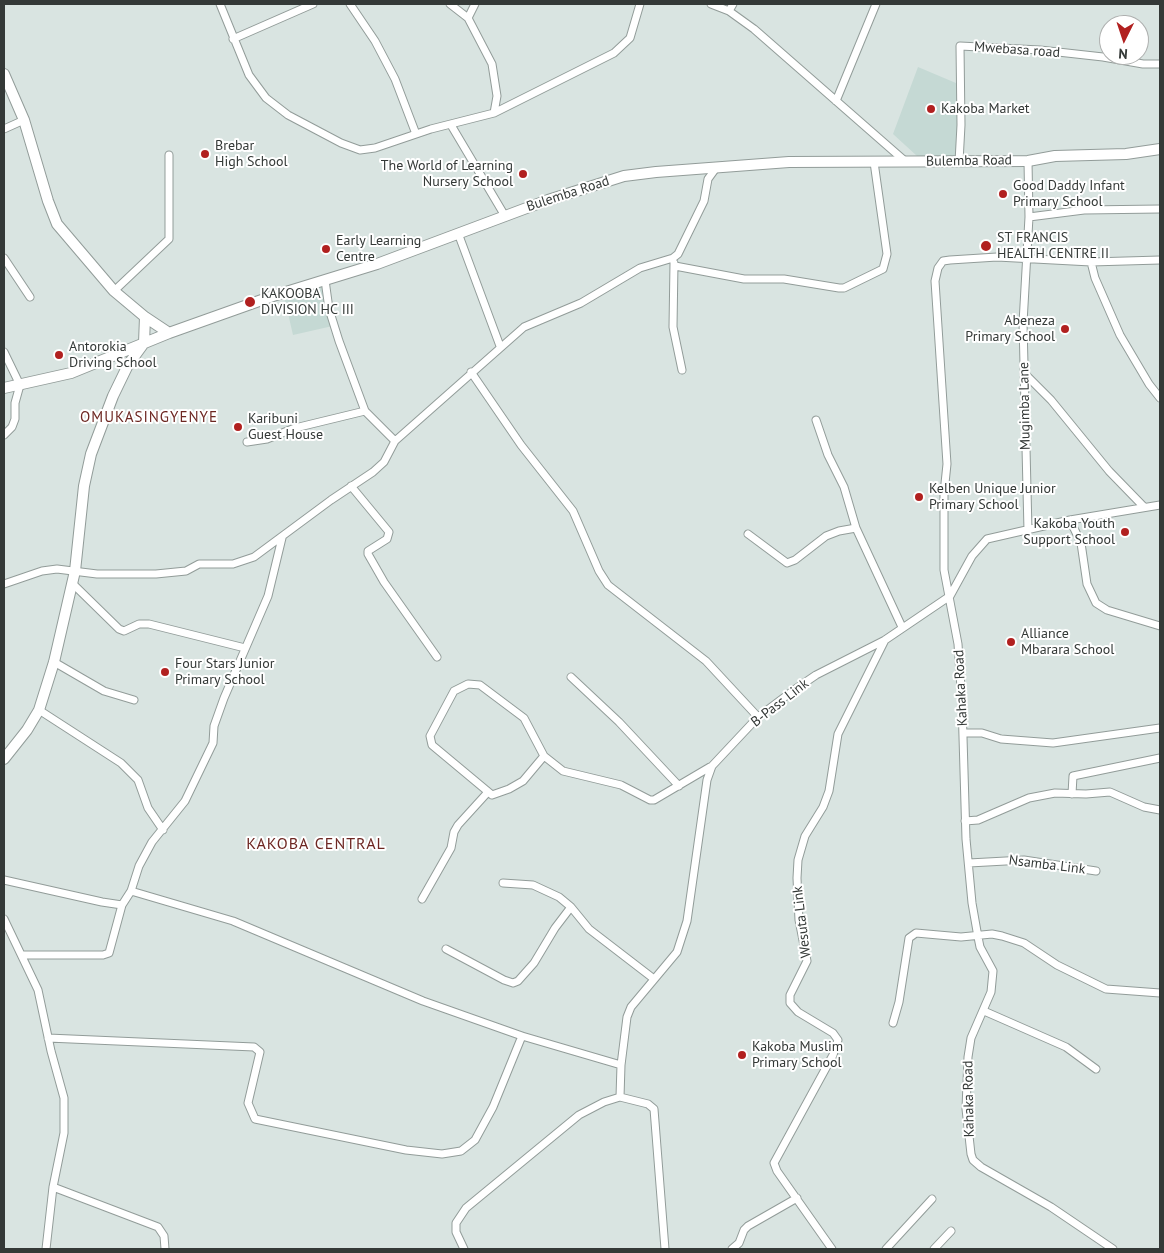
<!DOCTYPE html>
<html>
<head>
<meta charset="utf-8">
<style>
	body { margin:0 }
	#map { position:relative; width:1164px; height:1253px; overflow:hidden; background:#d9e4e1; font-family:"PT Sans",sans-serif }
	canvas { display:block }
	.frame { position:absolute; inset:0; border:5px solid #343937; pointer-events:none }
	.north { position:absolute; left:1099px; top:15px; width:50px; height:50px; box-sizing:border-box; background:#fff; border:1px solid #aeb0af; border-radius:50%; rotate:184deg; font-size:14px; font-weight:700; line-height:20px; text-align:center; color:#343937 }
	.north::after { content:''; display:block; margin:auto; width:18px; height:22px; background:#b1201f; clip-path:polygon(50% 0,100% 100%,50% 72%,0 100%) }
</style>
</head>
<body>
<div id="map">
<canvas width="1164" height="1253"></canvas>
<div class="frame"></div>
<div class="north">N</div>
</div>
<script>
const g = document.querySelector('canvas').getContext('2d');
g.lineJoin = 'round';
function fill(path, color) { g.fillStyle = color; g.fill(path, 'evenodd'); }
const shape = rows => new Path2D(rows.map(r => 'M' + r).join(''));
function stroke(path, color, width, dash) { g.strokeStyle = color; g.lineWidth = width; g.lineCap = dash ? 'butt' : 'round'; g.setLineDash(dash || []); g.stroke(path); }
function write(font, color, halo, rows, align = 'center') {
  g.font = font + ' "PT Sans",sans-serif'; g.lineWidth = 4; g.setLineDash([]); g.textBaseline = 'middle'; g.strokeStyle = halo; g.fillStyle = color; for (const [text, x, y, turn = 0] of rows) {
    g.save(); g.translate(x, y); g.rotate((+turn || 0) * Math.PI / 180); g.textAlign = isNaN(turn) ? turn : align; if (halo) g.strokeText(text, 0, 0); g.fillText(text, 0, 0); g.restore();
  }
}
const built = shape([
	[918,67,963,86,963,158,917,156,893,134],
	[328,281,337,325,293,335,284,296]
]);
const street = shape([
	[220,4,249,75,266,98,288,115,341,143,360,150,375,148,431,129,494,113,614,53,630,38,640,4],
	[350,4,375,41,395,79,416,134],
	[450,4,468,18,492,64,497,96,494,113],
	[711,4,729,11,754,29,906,162],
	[729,11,733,4],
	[468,18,475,4],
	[233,39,313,4],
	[836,101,876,4],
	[451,125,505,216],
	[4,129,24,120],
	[959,162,961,125,960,46,1040,50,1103,57,1143,64,1160,64],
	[1029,217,1084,210,1160,209],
	[458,233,500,346],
	[4,258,30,297],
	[1091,262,1095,278,1120,335,1149,384,1160,398],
	[674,263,673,327,682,370],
	[675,266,744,279,784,279,839,288,844,288,883,269,887,254,874,162],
	[325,280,329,309,339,341,365,411,395,441],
	[114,291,169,239,169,155],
	[4,352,20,385,15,403,15,419,12,427,4,435],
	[471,372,521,445,573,511,599,571,608,585,706,661,758,717],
	[1024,373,1051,400,1109,471,1144,507],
	[816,420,828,455,844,487,856,528,902,627],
	[247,442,267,439,295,428,365,411],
	[351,486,389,532,387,539,368,551,368,554,384,582,437,657],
	[1070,520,1081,543,1087,584,1096,603,1107,610,1160,626],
	[1028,531,1023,323,1029,217,1028,161],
	[748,534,787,563,795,560,826,536,839,531,856,528],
	[72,583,119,629,124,631,139,624,149,624,245,648],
	[4,584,42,571,57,569,97,574,156,574,186,571,199,564,233,564,254,557,331,500,373,472,384,462,395,441,524,327,581,303,640,268,673,258,678,254,704,201,708,179,716,168],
	[54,662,104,691,134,700],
	[571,677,619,722,679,786],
	[39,710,121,763,138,780,148,808,163,830],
	[963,733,982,733,1001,739,1053,743,1160,728],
	[544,756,523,781,509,789,492,795,432,745,430,736,454,691,468,684,480,685,524,718,544,756,563,771,621,785,650,800,654,800,710,767],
	[1072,794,1073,776,1160,758],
	[965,821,978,820,1029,798,1055,793,1086,794,1110,792,1144,807,1160,810],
	[969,863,1024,860,1096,871],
	[4,880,102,902,122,905,131,891,233,921,423,1001,522,1036,621,1065],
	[503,883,533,885,559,897,571,907,589,929,654,979],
	[131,891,139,866,152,842,185,801,213,743,214,726,224,698,268,596,282,538],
	[422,899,451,848,454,832,458,825,488,792],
	[4,919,38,990,51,1051,64,1098,64,1133,53,1187,46,1249],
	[446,949,504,980,513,983,518,981,534,963,555,928,571,907],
	[22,955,103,955,109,953,122,905],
	[984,1011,1066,1047,1096,1069],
	[893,1023,899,1002,909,938,916,933,961,937,992,934,1002,936,1024,943,1057,965,1106,989,1160,993],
	[48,1038,254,1047,260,1052,248,1103,255,1119,406,1150,442,1154,461,1151,475,1140,493,1107,522,1036],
	[620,1097,621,1065,627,1017,631,1007,677,952,687,921,707,780,712,766,758,717,794,690,816,675,885,640,950,596,972,556,987,539,1070,520,1160,505],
	[53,1187,158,1227,164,1236,165,1249],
	[464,1249,456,1232,456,1223,466,1208,579,1115,604,1102,620,1097,648,1104,654,1109,665,1249],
	[732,1249,739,1243,744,1230,748,1226,797,1198],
	[832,1249,777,1171,774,1163,833,1055,838,1040,833,1033,798,1012,790,1003,790,995,807,961,799,920,797,878,798,860,805,836,823,807,829,791,838,734,885,640],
	[886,1249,932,1199],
	[934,1249,951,1231],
	[1113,1249,1051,1207,981,1167,973,1160,971,1154,966,1109,968,1057,971,1038,991,992,993,971,980,947,978,937,972,903,966,839,962,703,958,644,944,570,944,493,947,464,935,281,938,268,943,261,950,260,997,257,1091,262,1160,260]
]);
const secondary = shape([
	[4,74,24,120,48,201,57,224,114,291,145,317,169,333],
	[4,388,71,373,169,333,273,296,377,264,548,200,624,176,656,172,789,162,1028,161,1055,156,1126,154,1160,149],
	[4,759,27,730,39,710,54,662,75,571,84,486,91,454,113,396,128,365,144,343,145,317]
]);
const markers = [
	[931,109,5,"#b1201f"],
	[205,154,5,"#b1201f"],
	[523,174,5,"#b1201f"],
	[1003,194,5,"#b1201f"],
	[986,246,6,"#b1201f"],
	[326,249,5,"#b1201f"],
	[250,302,6,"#b1201f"],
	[1065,329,5,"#b1201f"],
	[59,355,5,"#b1201f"],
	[238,427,5,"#b1201f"],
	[919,497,5,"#b1201f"],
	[1125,532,5,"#b1201f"],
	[1011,642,5,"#b1201f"],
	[165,672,5,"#b1201f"],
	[742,1055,5,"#b1201f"]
];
const streetNames = [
	["Mwebasa road",1017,50,4],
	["Bulemba Road",969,161,-1],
	["Bulemba Road",568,194,-18],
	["Mugimba Lane",1025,406,-91],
	["Kahaka Road",961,688,-93],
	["B-Pass Link",780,703,-38],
	["Nsamba Link",1047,865,7],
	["Wesuta Link",802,922,-97],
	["Kahaka Road",969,1099,-91]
];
const poiNames = [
	["Kakoba Market",941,109],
	["Brebar",215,146],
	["High School",215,162],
	["The World of Learning",513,166,"right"],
	["Nursery School",513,182,"right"],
	["Good Daddy Infant",1013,186],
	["Primary School",1013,202],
	["ST FRANCIS",997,238],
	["HEALTH CENTRE II",997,254],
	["Early Learning",336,241],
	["Centre",336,257],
	["KAKOOBA",261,294],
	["DIVISION HC III",261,310],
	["Abeneza",1055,321,"right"],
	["Primary School",1055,337,"right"],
	["Antorokia",69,347],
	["Driving School",69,363],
	["Karibuni",248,419],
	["Guest House",248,435],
	["Kelben Unique Junior",929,489],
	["Primary School",929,505],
	["Kakoba Youth",1115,524,"right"],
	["Support School",1115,540,"right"],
	["Alliance",1021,634],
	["Mbarara School",1021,650],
	["Four Stars Junior",175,664],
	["Primary School",175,680],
	["Kakoba Muslim",752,1047],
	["Primary School",752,1063]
];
const neighbourhoodNames = [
	["OMUKASINGYENYE",149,418]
];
const quarterNames = [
	["KAKOBA CENTRAL",316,844]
];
fill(built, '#c5d9d4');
stroke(street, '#929c99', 9);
stroke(secondary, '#929c99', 12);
stroke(street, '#fff', 7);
stroke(secondary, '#fff', 10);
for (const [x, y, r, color] of markers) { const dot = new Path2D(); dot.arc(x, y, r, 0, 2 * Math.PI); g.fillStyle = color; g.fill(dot); stroke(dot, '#fff', 2); }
write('14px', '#343937', '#fff', streetNames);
write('14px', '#343937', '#fff', poiNames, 'left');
g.letterSpacing = '1px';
write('15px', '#6d2722', '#fff', neighbourhoodNames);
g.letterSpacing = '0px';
g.letterSpacing = '1px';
write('16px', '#6d2722', '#fff', quarterNames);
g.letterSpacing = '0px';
</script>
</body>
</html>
